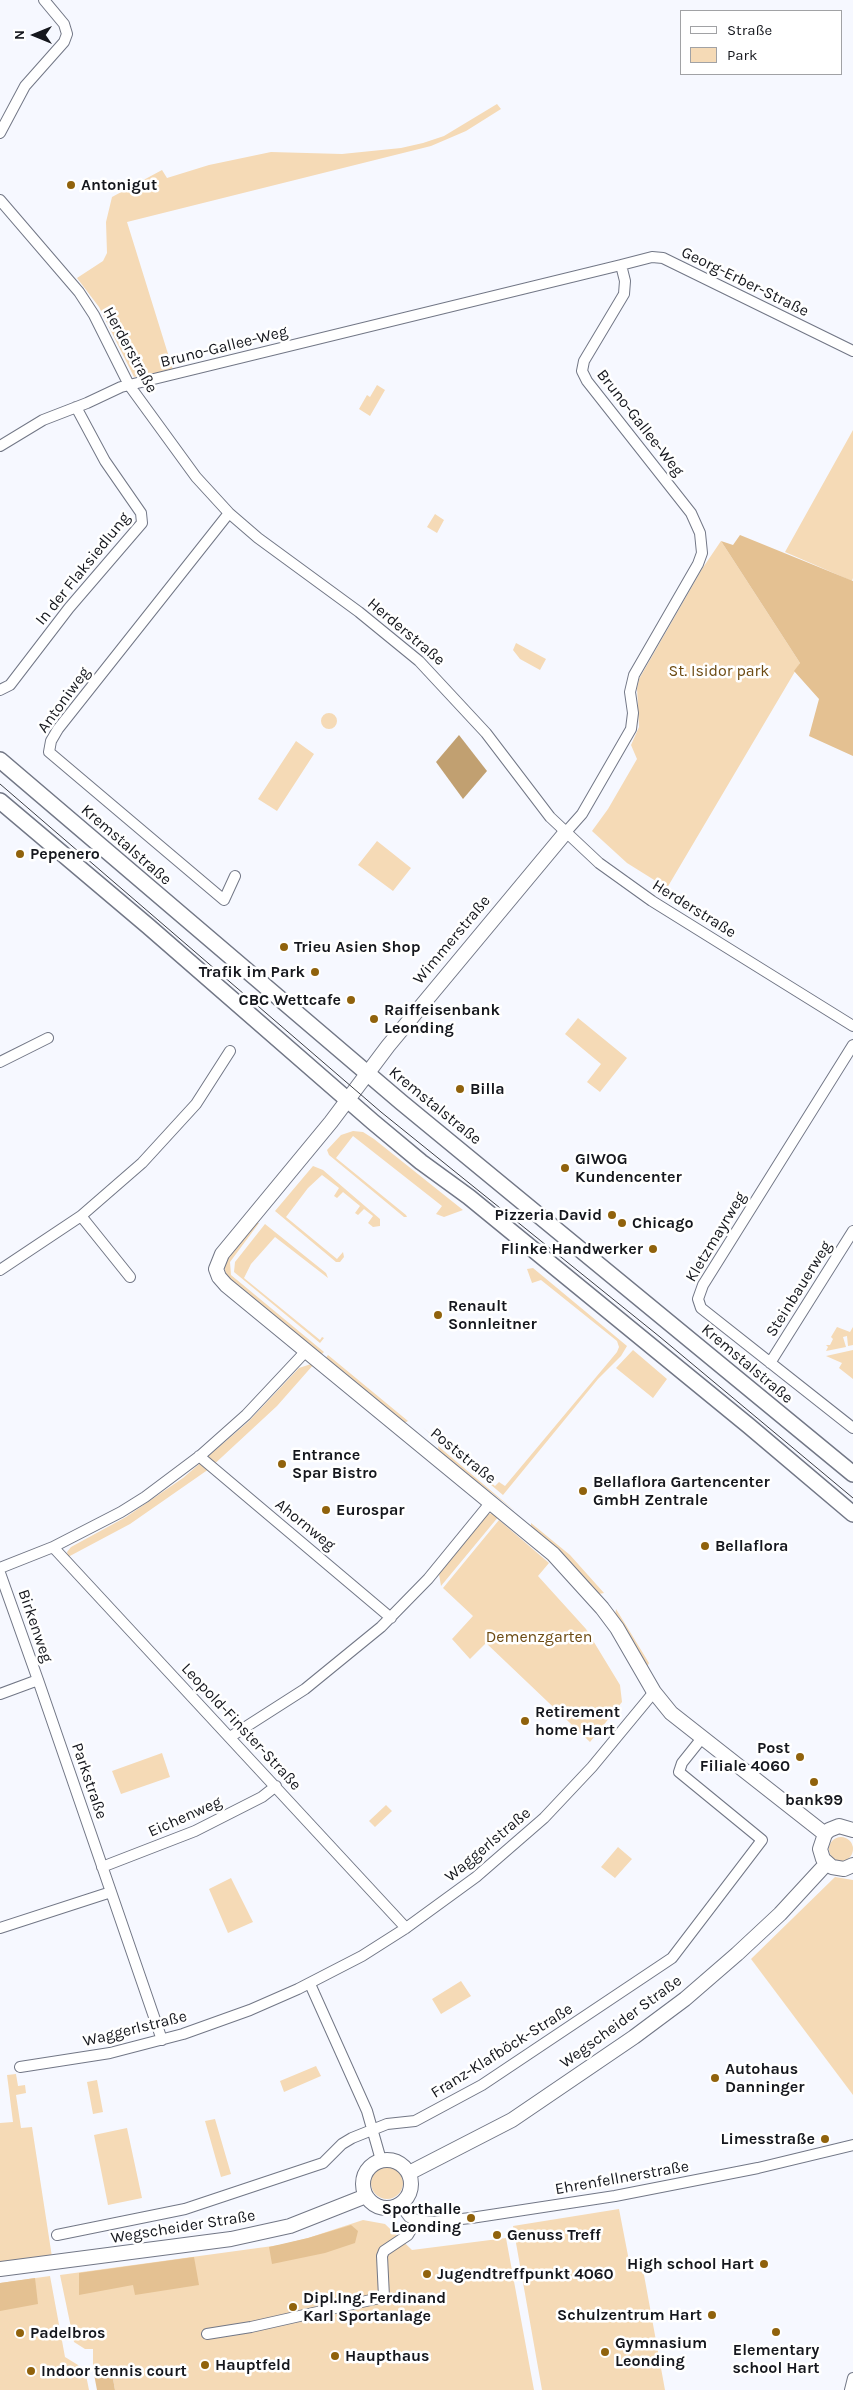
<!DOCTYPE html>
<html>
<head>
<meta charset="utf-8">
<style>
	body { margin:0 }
	#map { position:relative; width:853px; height:2390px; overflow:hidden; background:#f6f8ff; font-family:Karla,sans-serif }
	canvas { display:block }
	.legend { position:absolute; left:680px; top:10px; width:162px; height:65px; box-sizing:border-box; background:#fff; border:1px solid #a1a2a5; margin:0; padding:6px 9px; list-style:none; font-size:15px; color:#15171d }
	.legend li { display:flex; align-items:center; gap:10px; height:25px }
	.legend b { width:25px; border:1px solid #a1a2a5 }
	.north { position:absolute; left:10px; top:10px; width:50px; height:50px; -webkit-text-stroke:4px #fff; paint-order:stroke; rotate:270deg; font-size:14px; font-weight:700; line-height:20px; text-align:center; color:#15171d }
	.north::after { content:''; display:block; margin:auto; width:18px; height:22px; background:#15171d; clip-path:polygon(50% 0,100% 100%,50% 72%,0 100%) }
</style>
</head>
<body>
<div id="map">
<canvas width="853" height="2390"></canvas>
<ul class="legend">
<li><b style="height:6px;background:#fff"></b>Straße</li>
<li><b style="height:14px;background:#f5dab6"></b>Park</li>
</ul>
<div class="north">N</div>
</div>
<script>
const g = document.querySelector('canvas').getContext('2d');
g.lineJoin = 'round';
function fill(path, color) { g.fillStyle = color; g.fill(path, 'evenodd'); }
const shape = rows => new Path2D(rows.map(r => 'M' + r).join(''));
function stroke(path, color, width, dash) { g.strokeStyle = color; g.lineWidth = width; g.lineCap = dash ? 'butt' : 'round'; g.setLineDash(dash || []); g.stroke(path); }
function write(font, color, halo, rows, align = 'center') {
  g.font = font + ' Karla,sans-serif'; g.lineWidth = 5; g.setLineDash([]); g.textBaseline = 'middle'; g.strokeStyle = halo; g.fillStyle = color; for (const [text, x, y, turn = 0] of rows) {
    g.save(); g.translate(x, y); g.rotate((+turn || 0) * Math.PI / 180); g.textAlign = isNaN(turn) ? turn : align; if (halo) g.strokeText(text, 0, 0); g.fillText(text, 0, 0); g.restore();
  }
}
const green = shape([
	[497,104,501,109,466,131,431,146,127,222,173,370,134,377,99,307,77,278,103,261,107,253,106,222,112,197,162,170,167,178,209,165,271,152,342,154,401,148,423,143,444,136],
	[377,385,385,390,370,416,359,409,367,395,370,397],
	[853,430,853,578,852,581,785,552],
	[435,514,444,520,437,533,427,527],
	[721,541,800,663,667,888,627,863,592,831,608,809,637,759,631,745,639,727,637,688,639,679,702,569],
	[516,643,546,659,540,670,520,659,513,650],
	'321 721a8 8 0 1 1 16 0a8 8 0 1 1-16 0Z',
	[296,741,314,754,277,811,258,799],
	[377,841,411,868,393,891,358,865],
	[578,1018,627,1058,600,1092,587,1082,601,1064,565,1034],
	[353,1131,363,1132,374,1139,463,1210,444,1217,436,1214,442,1206,353,1136,336,1158,406,1215,407,1217,404,1217,329,1155,327,1150,341,1135],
	[313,1166,323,1170,380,1219,380,1226,373,1227,368,1223,373,1216,364,1209,358,1215,355,1213,360,1206,343,1192,337,1198,334,1196,339,1188,322,1175,308,1188,286,1217,337,1259,343,1252,344,1257,340,1262,336,1262,275,1211],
	[256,1223,259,1223,230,1262,231,1275,324,1352,321,1355,226,1277,224,1261],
	[265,1224,326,1273,328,1278,275,1237,251,1264,244,1278,320,1340,322,1337,324,1338,320,1343,234,1272,235,1262],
	[533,1268,627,1346,621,1356,598,1379,503,1495,422,1427,495,1486,499,1482,505,1486,617,1352,619,1347,617,1341,541,1280,532,1283,527,1269],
	[837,1327,850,1332,853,1327,853,1345,848,1346,847,1336,843,1337,846,1347,826,1351,828,1347,826,1345,830,1345,833,1339,831,1337],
	[633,1350,667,1379,653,1398,616,1368],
	[853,1350,853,1379,839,1368,842,1363,826,1356],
	[328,1355,408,1421,404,1423,325,1359],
	[311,1364,314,1364,277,1406,209,1469,130,1524,68,1557,67,1552,71,1547,126,1517,183,1478,248,1422,299,1368],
	[438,1446,515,1511,439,1452],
	[493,1513,499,1516,441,1586,439,1574,488,1514],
	[499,1520,549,1563,538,1576,586,1629,620,1685,622,1702,590,1742,486,1643,470,1659,452,1639,473,1616,443,1588],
	[531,1523,570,1555,604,1593,599,1594,567,1559,531,1526],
	[616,1609,649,1663,647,1667,615,1615],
	[162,1753,170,1777,121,1794,112,1771],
	[386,1805,392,1811,375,1827,369,1821],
	'829 1849a12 12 0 1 1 24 0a12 12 0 1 1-24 0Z',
	[618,1847,632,1859,615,1878,601,1867],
	[835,1877,853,1880,853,2095,751,1959],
	[231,1878,253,1922,228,1933,209,1889],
	[461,1981,471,1996,441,2014,432,1999],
	[316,2066,321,2076,284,2092,280,2081],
	[16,2074,18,2086,25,2085,26,2093,16,2095,21,2128,32,2127,52,2257,0,2262,0,2123,13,2122,7,2075],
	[97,2080,103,2112,93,2114,87,2082],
	[215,2119,231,2174,221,2177,205,2121],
	[127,2128,142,2198,108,2205,94,2135],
	'371 2183a16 16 0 1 1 32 0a16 16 0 1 1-32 0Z',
	[619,2209,630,2266,642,2264,665,2390,542,2390,513,2226],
	[363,2220,385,2224,412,2250,506,2238,534,2390,115,2390,112,2373,101,2368,93,2369,93,2349,85,2349,74,2342,60,2275,280,2245,308,2238],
	[50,2276,65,2357,78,2365,86,2375,89,2390,0,2390,0,2283]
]);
const forest = shape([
	[740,535,853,581,853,756,809,736,819,699,794,671,800,663,721,541,733,545],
	[351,2225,358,2231,355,2243,325,2253,272,2264,269,2247,308,2238],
	[194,2257,199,2285,135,2295,133,2285,79,2295,79,2273],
	[35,2278,38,2304,0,2311,0,2283],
	[101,2368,112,2373,115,2390,97,2390,93,2369]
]);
const water = shape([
	[459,735,487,771,463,799,436,762]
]);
const street = shape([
	[0,133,25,86,64,42,67,34,64,24,44,0],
	[0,200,79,292,94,315,129,385,196,477,229,513,258,538,359,612,419,661,486,733,550,817,599,863,652,901,853,1026],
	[621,265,652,257,663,258,853,351],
	[0,446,43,420,87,403,121,387,621,265,625,281,624,294,584,361,582,371,587,381,691,513,700,533,702,553,698,564,634,675,630,692,633,713,631,729,582,814,566,832],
	[229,513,58,729,51,741,49,752,224,900,235,876],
	[0,690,10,685,69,608,142,523,141,513,105,461,76,407],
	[853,1045,703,1285,698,1299,701,1308,853,1428],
	[0,1062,48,1038],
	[81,1216,130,1277],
	[0,1270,81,1216,142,1163,196,1104,230,1051],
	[770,1363,853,1231],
	[199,1456,391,1618],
	[53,1547,406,1928],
	[0,1568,53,1547,121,1512,145,1497,201,1455,246,1415,306,1351],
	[0,1573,38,1680,0,1694],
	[38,1680,162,2040],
	[230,1737,305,1689,381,1627,428,1579,491,1502],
	[102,1867,195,1831,262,1797,276,1786],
	[0,1928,111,1892],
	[310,1984,367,2111,381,2160],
	[20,2067,110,2053,183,2034,250,2010,298,1989,362,1956,406,1928,476,1877,544,1818,592,1767,654,1692],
	[400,2205,409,2217,417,2220,432,2222,471,2218,615,2196,758,2168,853,2145],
	[57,2235,185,2209,323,2163,342,2144,352,2138,387,2124,415,2121,482,2085,672,1958,762,1840,679,1772,682,1763,702,1738],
	[207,2334,251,2327,384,2297,382,2256,384,2251,408,2235,417,2220],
	[850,2390,853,2378]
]);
const secondary = shape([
	[566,832,388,1046,331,1122,222,1254,216,1269,219,1277,226,1285,553,1554,602,1608,617,1628,654,1692,671,1713,825,1834],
	[853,1830,839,1826,829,1830,825,1834,820,1849,823,1859,832,1867,844,1869,853,1865],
	'363 2184a24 24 0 1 1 48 0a24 24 0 1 1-48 0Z',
	[409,2173,512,2120,634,2037,685,1999,737,1954,780,1914,827,1863],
	[0,2269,231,2239,290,2226,366,2196]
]);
const primary = shape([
	[0,760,401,1102,853,1474],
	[0,801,148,926,373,1122,421,1162,469,1197,749,1426,853,1514]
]);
const tram = shape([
	[0,784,381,1112,660,1337,853,1498]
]);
const markers = [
	[71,185,5,"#90620c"],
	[20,854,5,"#90620c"],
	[284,947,5,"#90620c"],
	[315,972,5,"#90620c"],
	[351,1000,5,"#90620c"],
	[374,1019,5,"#90620c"],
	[460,1089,5,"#90620c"],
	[565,1168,5,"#90620c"],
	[612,1215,5,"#90620c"],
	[622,1223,5,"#90620c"],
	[653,1249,5,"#90620c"],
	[438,1315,5,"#90620c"],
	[282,1464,5,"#90620c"],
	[583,1491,5,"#90620c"],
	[326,1510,5,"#90620c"],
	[705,1546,5,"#90620c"],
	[525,1721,5,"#90620c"],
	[800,1757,5,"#90620c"],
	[814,1782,5,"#90620c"],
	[715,2078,5,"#90620c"],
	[825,2139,5,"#90620c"],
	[471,2218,5,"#90620c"],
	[497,2235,5,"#90620c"],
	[764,2264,5,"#90620c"],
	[427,2274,5,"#90620c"],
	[293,2307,5,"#90620c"],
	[712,2315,5,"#90620c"],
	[776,2332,5,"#90620c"],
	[20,2333,5,"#90620c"],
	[605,2352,5,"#90620c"],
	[335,2356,5,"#90620c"],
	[205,2365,5,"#90620c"],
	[31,2371,5,"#90620c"]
];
const poiNames = [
	["Antonigut",81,185],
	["Pepenero",30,854],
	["Trieu Asien Shop",294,947],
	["Trafik im Park",305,972,"right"],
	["CBC Wettcafe",341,1000,"right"],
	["Raiffeisenbank",384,1010],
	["Leonding",384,1028],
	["Billa",470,1089],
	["GIWOG",575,1159],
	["Kundencenter",575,1177],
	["Pizzeria David",602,1215,"right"],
	["Chicago",632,1223],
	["Flinke Handwerker",643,1249,"right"],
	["Renault",448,1306],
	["Sonnleitner",448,1324],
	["Entrance",292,1455],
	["Spar Bistro",292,1473],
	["Bellaflora Gartencenter",593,1482],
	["GmbH Zentrale",593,1500],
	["Eurospar",336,1510],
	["Bellaflora",715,1546],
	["Retirement",535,1712],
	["home Hart",535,1730],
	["Post",790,1748,"right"],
	["Filiale 4060",790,1766,"right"],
	["bank99",814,1800,"center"],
	["Autohaus",725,2069],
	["Danninger",725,2087],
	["Limesstraße",815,2139,"right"],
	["Sporthalle",461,2209,"right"],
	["Leonding",461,2227,"right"],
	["Genuss Treff",507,2235],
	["High school Hart",754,2264,"right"],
	["Jugendtreffpunkt 4060",437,2274],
	["Dipl.Ing. Ferdinand",303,2298],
	["Karl Sportanlage",303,2316],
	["Schulzentrum Hart",702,2315,"right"],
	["Padelbros",30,2333],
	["Gymnasium",615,2343],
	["Leonding",615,2361],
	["Elementary",776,2350,"center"],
	["school Hart",776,2368,"center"],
	["Haupthaus",345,2356],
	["Hauptfeld",215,2365],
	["Indoor tennis court",41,2371]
];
const streetNames = [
	["Georg-Erber-Straße",745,282,26],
	["Bruno-Gallee-Weg",224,347,-14],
	["Herderstraße",130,350,61],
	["Bruno-Gallee-Weg",640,423,52],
	["In der Flaksiedlung",83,569,-51],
	["Herderstraße",406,632,40],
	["Antoniweg",64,700,-54],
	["Kremstalstraße",126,845,41],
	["Herderstraße",694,909,32],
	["Wimmerstraße",452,940,-50],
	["Kremstalstraße",435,1106,39],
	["Kletzmayrweg",716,1237,-59],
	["Steinbauerweg",799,1289,-58],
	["Kremstalstraße",747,1364,40],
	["Poststraße",463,1456,39],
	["Ahornweg",305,1525,39],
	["Birkenweg",35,1626,71],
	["Leopold-Finster-Straße",241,1727,47],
	["Parkstraße",89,1781,71],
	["Eichenweg",185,1817,-24],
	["Waggerlstraße",488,1845,-40],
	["Wegscheider Straße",621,2022,-36],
	["Waggerlstraße",135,2029,-14],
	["Franz-Klafböck-Straße",502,2051,-32],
	["Ehrenfellnerstraße",622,2178,-10],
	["Wegscheider Straße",183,2227,-9]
];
const parkNames = [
	["St. Isidor park",719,671],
	["Demenzgarten",539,1637]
];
fill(green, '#f5dab6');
fill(forest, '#e4c192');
fill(water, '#c1a071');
stroke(street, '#727786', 12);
stroke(secondary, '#727786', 16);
stroke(primary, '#727786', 18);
stroke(street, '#fff', 10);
stroke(secondary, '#fff', 14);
stroke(primary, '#fff', 15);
stroke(tram, '#3d3f46', 1);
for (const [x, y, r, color] of markers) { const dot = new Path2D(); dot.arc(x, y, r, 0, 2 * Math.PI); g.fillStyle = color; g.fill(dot); stroke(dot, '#fff', 2); }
write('bold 16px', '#15171d', '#fff', poiNames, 'left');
write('16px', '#15171d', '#fff', streetNames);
write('16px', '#6d4b13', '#fff', parkNames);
</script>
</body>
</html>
